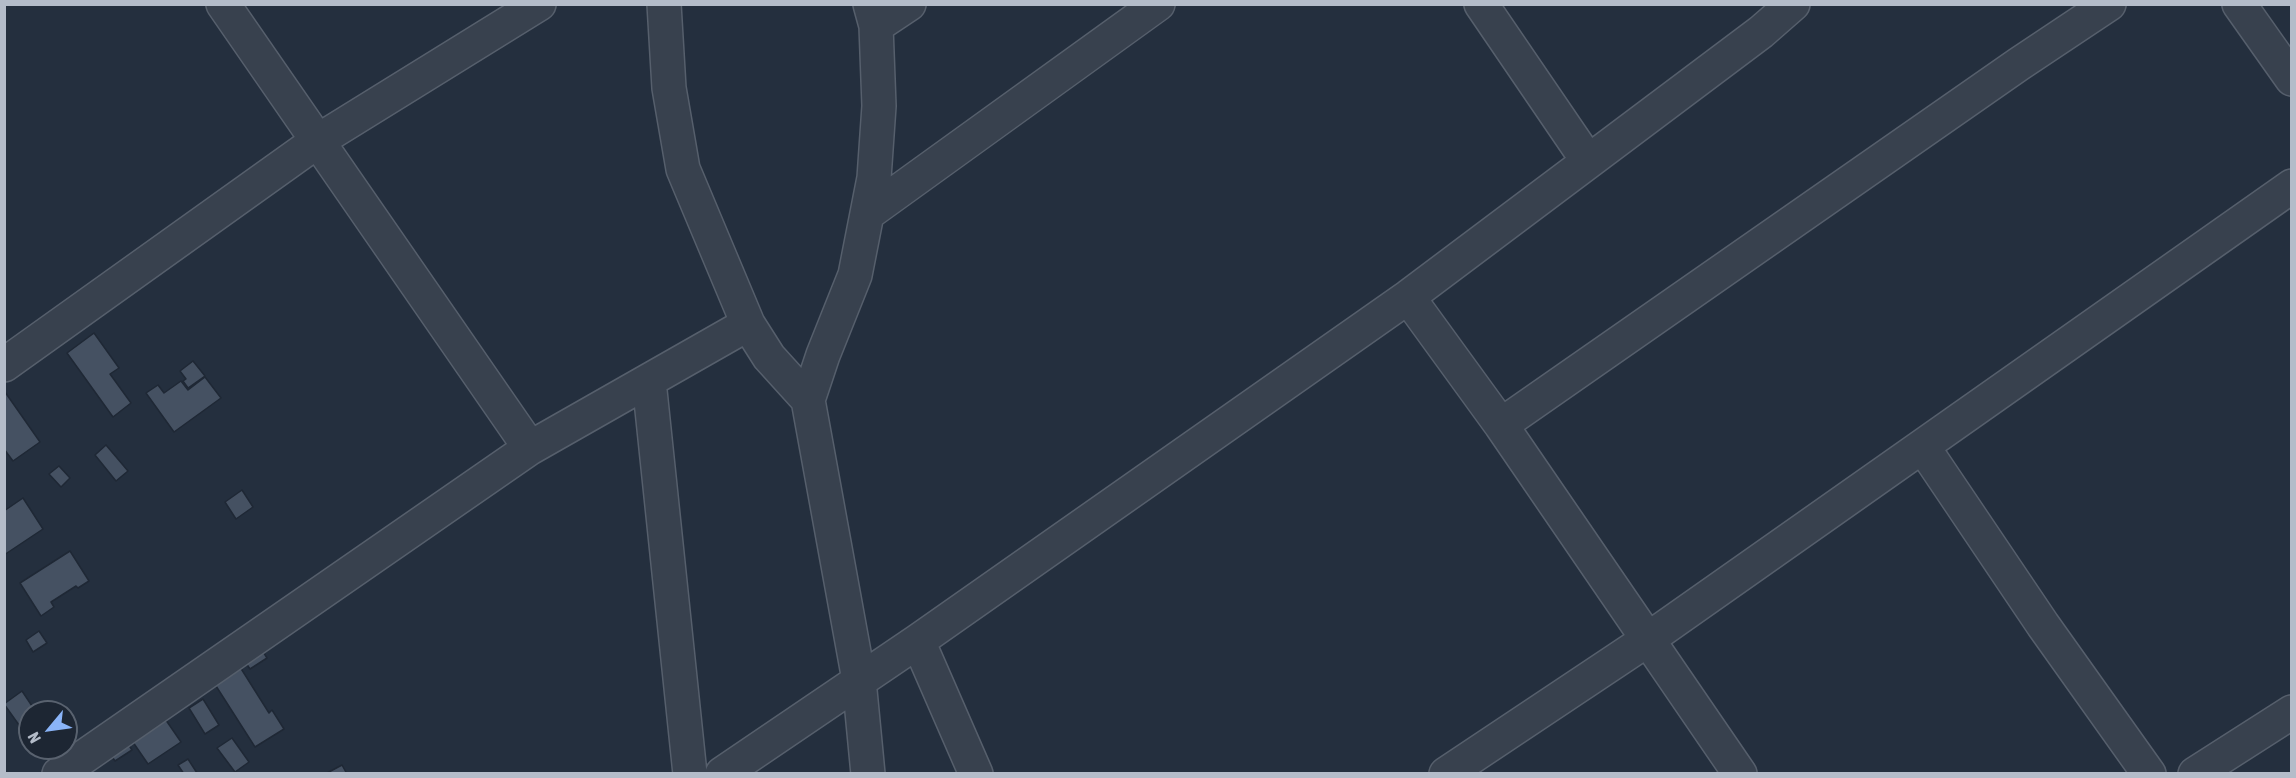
<!DOCTYPE html>
<html>
<head>
<meta charset="utf-8">
<style>
	body { margin:0 }
	#map { position:relative; width:2296px; height:778px; overflow:hidden; background:#242f3e; font-family:"Asap Condensed",sans-serif }
	canvas { display:block }
	.frame { position:absolute; inset:0; border:6px solid #b4bcc9; pointer-events:none }
	.north { position:absolute; left:18px; top:700px; width:60px; height:60px; box-sizing:border-box; background:#1d2633; border:2px solid #59626f; border-radius:50%; rotate:241deg; font-size:16px; font-weight:700; line-height:24px; text-align:center; color:#b4bcc9 }
	.north::after { content:''; display:block; margin:auto; width:21px; height:27px; background:#8ab4f8; clip-path:polygon(50% 0,100% 100%,50% 72%,0 100%) }
</style>
</head>
<body>
<div id="map">
<canvas width="2296" height="778"></canvas>
<div class="frame"></div>
<div class="north">N</div>
</div>
<script>
const g = document.querySelector('canvas').getContext('2d');
g.lineJoin = 'round';
function fill(path, color) { g.fillStyle = color; g.fill(path, 'evenodd'); }
const shape = rows => new Path2D(rows.map(r => 'M' + r).join(''));
function stroke(path, color, width, dash) { g.strokeStyle = color; g.lineWidth = width; g.lineCap = dash ? 'butt' : 'round'; g.setLineDash(dash || []); g.stroke(path); }
const building = shape([
	[94,333,119,368,110,374,131,403,113,417,67,353,94,333],
	[193,361,205,376,188,388,183,381,186,379,180,371,193,361],
	[205,377,221,398,174,432,146,393,158,385,164,393,181,381,188,390,205,377],
	[5,392,40,442,13,461,4,449,5,392],
	[106,445,128,471,116,481,95,455,106,445],
	[59,466,70,478,61,487,49,474,59,466],
	[242,490,253,507,236,519,225,502,242,490],
	[23,498,43,529,4,555,4,511,23,498],
	[70,551,89,581,78,588,76,586,51,602,54,607,41,616,20,583,70,551],
	[39,631,47,643,33,652,26,640,39,631],
	[257,642,267,658,250,669,240,654,257,642],
	[235,659,269,713,272,710,284,729,255,747,209,675,235,659],
	[22,691,36,712,30,712,29,739,4,704,22,691],
	[203,699,219,725,205,734,189,708,203,699],
	[159,710,181,742,148,764,126,732,159,710],
	[123,736,132,750,115,761,106,748,123,736],
	[232,738,249,762,235,772,217,748,232,738],
	[188,759,197,773,196,774,184,774,178,765,188,759],
	[342,765,347,774,327,774,327,773,342,765]
]);
const minor = shape([
	[223,4,530,448],
	[664,4,669,88,683,169,748,324,769,357,808,400],
	[1481,4,1588,161],
	[2239,4,2292,79],
	[876,26,909,4],
	[867,214,1158,4],
	[1408,297,1501,425,1740,774],
	[4,365,316,142,539,4],
	[649,381,690,774],
	[1501,425,2019,64,2109,4],
	[1923,447,2043,625,2149,774],
	[918,641,976,774],
	[59,774,530,448,748,324],
	[722,774,918,641,1408,297,1761,32,1793,4],
	[868,774,859,680,808,400,823,355,855,275,874,178,879,106,876,26,870,4],
	[1446,774,1647,640,2292,186],
	[2195,774,2292,712]
]);
fill(building, '#455162');
stroke(building, '#1f2835', 1.5);
stroke(minor, '#565f6c', 36);
stroke(minor, '#38414e', 33);
</script>
</body>
</html>
